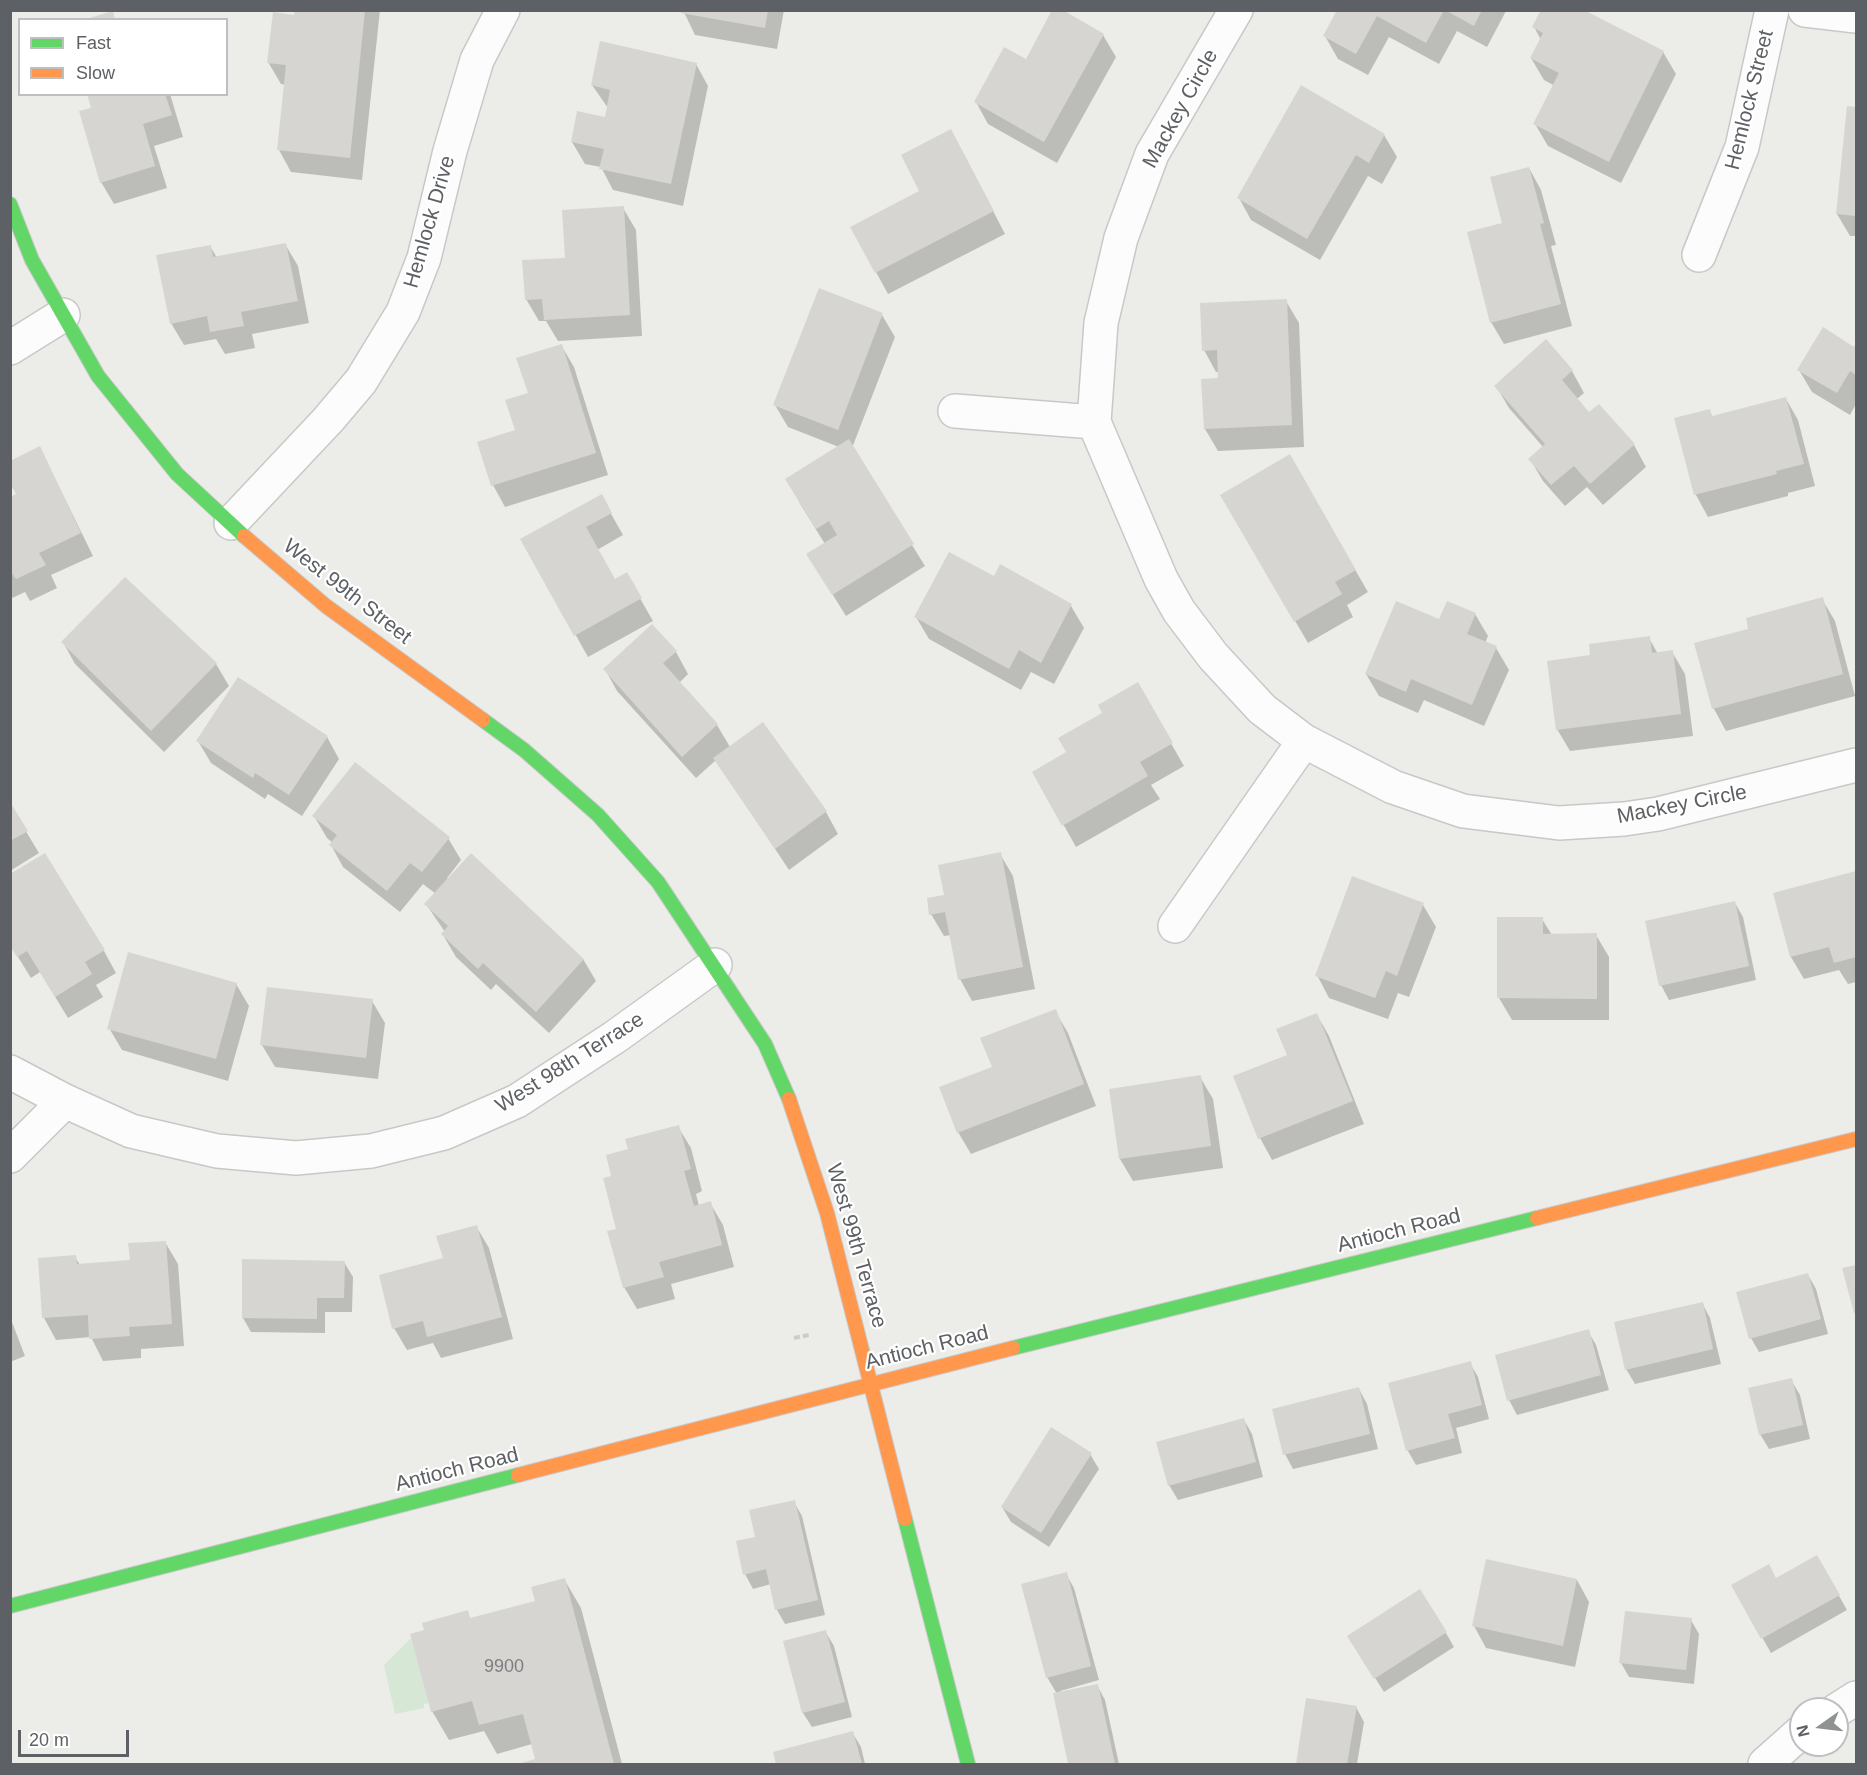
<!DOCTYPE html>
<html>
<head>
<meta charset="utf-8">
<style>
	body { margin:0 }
	#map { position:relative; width:1867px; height:1775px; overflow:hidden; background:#ecece8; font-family:Helvetica,sans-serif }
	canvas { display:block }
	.frame { position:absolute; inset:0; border:12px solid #5d6064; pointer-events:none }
	.legend { position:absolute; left:18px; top:18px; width:210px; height:78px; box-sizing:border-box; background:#fff; border:2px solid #bebfc1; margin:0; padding:8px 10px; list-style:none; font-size:18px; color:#5d6064 }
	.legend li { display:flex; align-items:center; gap:12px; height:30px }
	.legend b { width:30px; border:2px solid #bebfc1 }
	.north { position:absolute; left:1789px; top:1697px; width:60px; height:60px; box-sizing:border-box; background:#fff; border:2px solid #bebfc1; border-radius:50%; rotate:256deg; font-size:16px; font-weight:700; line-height:24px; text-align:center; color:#5d6064 }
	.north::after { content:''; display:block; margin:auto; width:21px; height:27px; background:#8f9192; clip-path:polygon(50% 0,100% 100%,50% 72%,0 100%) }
	.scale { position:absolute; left:18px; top:1730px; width:111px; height:27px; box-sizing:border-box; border:3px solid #5d6064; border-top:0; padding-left:8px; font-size:18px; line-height:21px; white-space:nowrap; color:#5d6064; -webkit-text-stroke:4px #fff; paint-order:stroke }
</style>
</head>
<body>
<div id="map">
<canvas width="1867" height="1775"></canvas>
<div class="frame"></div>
<ul class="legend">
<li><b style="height:8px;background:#63d668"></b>Fast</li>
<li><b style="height:8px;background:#ff974d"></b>Slow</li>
</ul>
<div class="north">N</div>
<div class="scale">20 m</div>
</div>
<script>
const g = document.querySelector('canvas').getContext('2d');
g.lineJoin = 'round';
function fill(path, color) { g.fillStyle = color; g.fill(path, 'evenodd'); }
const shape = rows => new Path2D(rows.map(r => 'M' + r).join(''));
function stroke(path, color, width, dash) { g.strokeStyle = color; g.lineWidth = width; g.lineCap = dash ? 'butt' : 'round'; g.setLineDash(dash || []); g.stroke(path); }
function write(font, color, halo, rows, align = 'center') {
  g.font = font + ' Helvetica,sans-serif'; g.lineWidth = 4.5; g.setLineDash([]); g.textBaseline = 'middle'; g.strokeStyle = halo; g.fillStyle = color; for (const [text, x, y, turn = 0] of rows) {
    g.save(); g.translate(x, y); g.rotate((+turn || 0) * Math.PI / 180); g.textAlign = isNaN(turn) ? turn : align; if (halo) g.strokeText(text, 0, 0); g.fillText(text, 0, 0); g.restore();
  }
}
const green = shape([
	[411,1638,429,1703,424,1704,424,1708,395,1714,384,1665]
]);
const shadow = shape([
	[296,10,380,10,362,180,291,172,279,150,286,85,281,84,268,62,295,16],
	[683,10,784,10,777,49,695,35],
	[1339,10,1506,10,1506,11,1487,47,1457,31,1439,64,1389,37,1368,75,1338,59,1325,36],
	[1534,27,1663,52,1676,74,1621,183,1548,146,1535,124,1555,86,1544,80,1531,58,1541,40],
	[1103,35,1116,57,1057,163,988,124,976,102,1026,61],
	[696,64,708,86,683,206,613,190,601,167,585,164,572,142,606,119,608,108,592,85],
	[89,94,170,94,183,137,154,146,167,188,114,204,101,182,93,109],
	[1848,108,1856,109,1856,236,1850,236,1837,214],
	[1384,135,1397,157,1382,184,1368,176,1320,260,1251,220,1239,198],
	[963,153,1005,234,888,294,876,272,921,191],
	[1529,168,1541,190,1556,245,1551,246,1572,326,1504,344,1491,322,1504,224],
	[623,208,636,230,642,336,558,341,546,321,539,321,526,299],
	[285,244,298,266,309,323,252,334,255,348,225,354,216,339,184,345,171,323,210,246,217,258],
	[1286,301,1299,323,1304,447,1218,451,1205,429,1219,372,1216,372,1204,350],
	[882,315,895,337,852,448,925,566,846,616,821,576,825,544,799,502,839,447,788,427,775,405],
	[561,345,574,367,608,475,505,507,493,485,517,431,529,394],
	[1856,346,1856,404,1850,415,1812,392,1799,370,1855,349],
	[1572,371,1584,393,1577,399,1589,414,1598,406,1634,445,1646,467,1603,505,1587,487,1565,506,1543,481,1530,459,1544,448,1509,408,1496,386],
	[1786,399,1798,420,1815,486,1788,493,1788,496,1708,517,1696,495,1676,419,1709,411,1713,417],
	[40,448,93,556,51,575,57,588,30,601,25,592,10,599,10,499,18,495],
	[1289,456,1368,592,1347,605,1353,617,1308,643,1222,496],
	[601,496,623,535,597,550,614,581,626,574,653,621,588,657,522,539],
	[1000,566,1071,606,1084,628,1054,684,1031,672,1021,690,929,639,916,617,994,578],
	[125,579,216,664,229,686,164,752,75,664,63,642],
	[1822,599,1835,621,1855,696,1726,731,1714,709,1696,644,1750,630],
	[1475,614,1488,636,1485,643,1496,648,1509,670,1484,726,1424,700,1418,713,1379,696,1366,674,1440,621],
	[1649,638,1658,654,1672,652,1685,674,1693,736,1570,751,1557,729,1592,656],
	[676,652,688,674,679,683,717,725,730,747,826,812,838,834,789,870,716,760,696,778,617,691,605,669],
	[1137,684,1184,766,1151,785,1160,799,1076,847,1034,772,1068,753,1104,713],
	[327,737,339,759,302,816,268,794,265,799,211,763,198,741],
	[10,805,39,853,10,871],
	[314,816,448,838,461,860,447,878,583,959,596,981,549,1033,496,984,491,990,456,957,443,935,445,932,426,904,436,894,423,884,400,912,343,867,331,845,333,843,327,838],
	[1000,854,1013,876,1035,989,972,1001,960,979,951,935,944,936,931,914,946,896],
	[1856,873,1856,982,1848,984,1839,970,1804,979,1791,957,1774,894],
	[1735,903,1743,917,1756,980,1669,1000,1661,985],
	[1423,905,1436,927,1409,997,1398,993,1388,1019,1329,998,1317,975],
	[1542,919,1552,935,1596,935,1609,957,1609,1020,1512,1020,1499,998],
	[10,944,104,951,116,973,96,985,103,997,68,1018,40,972,31,978],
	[236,984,249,1006,228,1081,122,1050,109,1028],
	[372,1001,385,1023,378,1079,275,1067,262,1045],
	[1055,1011,1068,1033,1096,1106,971,1154,958,1132,994,1067],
	[1317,1015,1329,1036,1364,1124,1272,1160,1260,1138,1235,1077,1289,1056],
	[1200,1077,1213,1099,1223,1168,1133,1181,1120,1159,1111,1090],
	[678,1127,691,1148,702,1191,696,1194,699,1206,710,1203,723,1225,734,1267,671,1284,675,1299,637,1309,624,1287,613,1178,629,1150],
	[476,1226,489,1248,513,1339,441,1358,433,1343,407,1350,394,1328,444,1259],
	[165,1242,178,1264,184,1346,141,1349,141,1358,103,1361,91,1337,56,1340,44,1318,75,1257,80,1265,131,1261],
	[344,1262,353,1277,352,1312,325,1312,325,1333,251,1332,243,1318],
	[1856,1266,1856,1315,1844,1270],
	[1808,1275,1816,1289,1828,1334,1759,1352,1751,1338],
	[1702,1303,1710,1318,1721,1364,1635,1384,1626,1369],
	[10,1317,25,1356,10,1362],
	[1588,1331,1596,1345,1609,1390,1517,1415,1509,1400],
	[1470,1363,1478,1377,1489,1419,1456,1428,1462,1453,1416,1465,1408,1451,1390,1384],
	[1791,1380,1800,1395,1810,1439,1769,1449,1760,1434],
	[1359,1389,1367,1404,1378,1449,1293,1469,1285,1454],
	[1244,1420,1252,1434,1263,1477,1178,1500,1169,1485],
	[1090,1454,1099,1469,1049,1547,1011,1522,1002,1507],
	[794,1502,802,1516,825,1615,785,1624,777,1610,771,1584,753,1589,745,1574,756,1538],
	[1817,1557,1847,1610,1771,1653,1733,1586,1776,1580],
	[1066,1574,1074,1588,1099,1680,1060,1691,1060,1693,1097,1685,1105,1700,1119,1764,1069,1764,1054,1694,1057,1694,1047,1677],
	[564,1579,581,1608,622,1764,522,1764,536,1760,532,1744,497,1754,484,1731,449,1740,432,1711,426,1632,467,1612,471,1620,537,1602],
	[1577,1580,1589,1602,1575,1667,1486,1648,1474,1626],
	[1691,1620,1699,1634,1694,1684,1629,1677,1621,1663],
	[825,1631,834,1646,852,1717,812,1727,803,1713],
	[1446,1633,1454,1647,1384,1692,1358,1651],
	[1308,1699,1356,1707,1364,1722,1357,1764,1297,1764],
	[852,1732,861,1747,865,1764,778,1764,775,1753]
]);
const building = shape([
	[295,10,365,10,350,158,277,150,286,65,267,63,273,12,294,15],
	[681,10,768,10,765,28,681,13],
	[1052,10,1063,10,1104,34,1044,142,974,102,1004,47,1026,59],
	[1337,10,1444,10,1426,43,1377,16,1356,54,1323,36],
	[1445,10,1482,10,1474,26],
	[1541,10,1584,10,1664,51,1609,162,1533,124,1559,73,1530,58,1543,33,1532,27],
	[113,11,115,20,86,20,86,19],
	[600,41,697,63,671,184,599,169,604,149,571,142,577,111,605,117,610,90,591,85],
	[1301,85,1385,134,1369,163,1356,155,1307,239,1237,198],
	[87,94,165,94,172,115,143,124,155,166,100,183,79,111,91,108],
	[1847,106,1856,107,1856,216,1836,214],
	[951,129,994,211,875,273,850,227,919,191,901,155],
	[1529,167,1544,223,1540,224,1561,304,1490,323,1467,232,1502,223,1490,177],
	[624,206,630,315,544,320,542,299,525,300,522,260,565,258,562,210],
	[286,243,298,301,241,312,244,326,210,332,207,316,170,324,156,255,211,245,213,257],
	[819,288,883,313,838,430,773,405],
	[1287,299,1292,425,1204,429,1201,379,1218,378,1217,350,1202,351,1200,303],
	[1823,327,1854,347,1856,343,1856,375,1850,371,1837,393,1797,370],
	[1546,339,1573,370,1562,380,1589,412,1599,404,1635,444,1590,484,1574,466,1551,485,1528,459,1545,444,1494,386],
	[562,344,596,453,491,486,477,442,515,430,505,400,528,393,516,358],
	[1786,397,1804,464,1776,471,1777,474,1694,495,1674,418,1710,409,1712,416],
	[849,439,914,544,832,595,806,554,837,535,829,521,816,529,785,479],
	[40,446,81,533,39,553,46,565,16,579,10,571,10,497,16,494,10,483,10,461],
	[1290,454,1356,570,1335,582,1342,594,1294,622,1220,495],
	[602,494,612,513,586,527,615,579,627,572,642,598,574,636,520,539],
	[949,552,994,576,1000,564,1072,604,1041,663,1019,650,1009,669,914,617],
	[125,577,217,663,151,731,61,642],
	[1823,597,1843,674,1712,709,1694,643,1748,629,1746,618],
	[1396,601,1439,619,1447,601,1476,613,1467,634,1497,646,1472,705,1411,679,1406,692,1365,674],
	[652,624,677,651,663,663,718,724,682,757,603,669],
	[1650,636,1652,653,1673,650,1681,714,1556,730,1547,661,1590,655,1589,644],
	[238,677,328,736,289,795,255,773,253,778,196,741],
	[1138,682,1173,743,1140,762,1148,776,1062,826,1032,772,1066,752,1058,738,1102,713,1098,705],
	[763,722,827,811,775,849,713,758],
	[355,762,450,837,422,872,410,863,387,891,329,845,337,835,312,816],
	[10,802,28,831,10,841],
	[1001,852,1023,967,958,980,945,912,929,915,927,898,944,895,938,865],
	[45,853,105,950,85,962,92,974,55,997,27,951,17,957,10,946,10,874],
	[471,853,584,959,536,1012,483,963,478,969,441,934,448,926,424,904],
	[1856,871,1856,957,1834,963,1829,947,1790,957,1773,893],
	[1352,876,1424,903,1397,976,1386,971,1375,998,1315,976],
	[1735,901,1749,966,1659,986,1645,921],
	[1497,917,1543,917,1543,934,1597,933,1597,999,1497,998],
	[128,952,237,983,216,1059,107,1029],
	[267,987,373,999,366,1058,260,1045],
	[1056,1009,1084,1084,957,1133,939,1087,992,1067,980,1038],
	[1317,1013,1353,1101,1258,1139,1233,1076,1287,1055,1276,1029],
	[1201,1075,1211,1146,1119,1159,1109,1089],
	[679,1125,691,1169,684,1171,694,1206,711,1201,722,1245,659,1262,664,1277,623,1288,607,1231,616,1229,603,1178,611,1176,606,1155,628,1149,625,1139],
	[477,1225,502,1317,427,1337,423,1321,392,1329,379,1275,443,1258,436,1236],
	[166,1241,172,1324,129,1327,130,1336,89,1339,88,1315,42,1318,38,1258,76,1255,77,1264,130,1260,128,1243],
	[242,1259,345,1261,344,1298,317,1298,317,1319,242,1318],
	[1856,1265,1856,1312,1854,1313,1842,1268],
	[1808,1273,1821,1319,1749,1339,1736,1292],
	[1703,1302,1713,1349,1625,1370,1614,1322],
	[1589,1329,1601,1375,1507,1401,1495,1355],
	[1471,1361,1482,1405,1448,1414,1455,1438,1406,1451,1388,1383],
	[1792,1378,1803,1425,1759,1435,1748,1388],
	[1359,1387,1370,1434,1283,1455,1272,1409],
	[1244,1418,1256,1462,1168,1486,1156,1442],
	[1051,1427,1092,1453,1041,1533,1001,1507],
	[795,1500,818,1600,775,1610,766,1569,743,1575,736,1541,755,1537,749,1510],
	[1817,1555,1840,1595,1761,1639,1731,1585,1769,1564,1776,1578],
	[1486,1559,1577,1579,1563,1646,1472,1626],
	[1067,1572,1091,1666,1046,1678,1021,1584],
	[565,1578,614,1764,518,1764,535,1759,523,1714,479,1725,472,1701,431,1712,410,1634,424,1630,422,1623,468,1610,470,1618,535,1601,531,1587],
	[1420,1589,1447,1632,1374,1679,1347,1636],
	[1625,1611,1692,1618,1686,1670,1619,1663],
	[826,1630,845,1702,802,1713,783,1641],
	[1098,1684,1115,1764,1068,1764,1053,1693],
	[1306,1698,1357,1706,1347,1764,1296,1764],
	[853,1731,862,1764,776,1764,773,1752]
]);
const path = shape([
	[794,1338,809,1335]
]);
const street = shape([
	[1236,10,1152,154,1121,238,1101,323,1094,422,1161,579,1179,611,1213,656,1262,709,1304,741,1393,787,1463,811,1559,823,1624,819,1658,814,1856,765],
	[1805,10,1856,16],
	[1699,255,1742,147,1772,10],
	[10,348,63,315],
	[955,411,1094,422],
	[231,523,328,420,361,381,403,312,424,258,450,151,477,60,503,10],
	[1175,926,1304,741],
	[10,1072,65,1101,131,1131,217,1151,296,1158,371,1151,444,1133,517,1101,615,1037,715,965],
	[10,1156,65,1101],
	[1837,1710,1856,1698],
	[1765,1764,1801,1732]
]);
const fast = shape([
	[10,204,32,260,98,376,177,474,244,536],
	[483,720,524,750,598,815,658,882,765,1044,789,1099],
	[1013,1348,1537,1218],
	[905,1519,968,1764],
	[10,1606,518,1475]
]);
const slow = shape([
	[244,536,326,606,483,720],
	[789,1099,827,1213,905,1519],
	[1537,1218,1856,1139],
	[518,1475,1013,1348]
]);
const numberNames = [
	["9900",504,1667]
];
const streetNames = [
	["Hemlock Street",1750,100,-76],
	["Mackey Circle",1181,109,-61],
	["Hemlock Drive",430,222,-74],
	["West 99th Street",347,592,38],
	["Mackey Circle",1682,805,-11],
	["West 98th Terrace",570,1063,-32],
	["Antioch Road",1399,1231,-14],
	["West 99th Terrace",856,1246,74],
	["Antioch Road",927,1348,-14],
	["Antioch Road",457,1470,-14]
];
fill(green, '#d7e7d6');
fill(shadow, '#0003');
fill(building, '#d6d5d2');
stroke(street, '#c8c8c8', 36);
stroke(fast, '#c9c9ca', 16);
stroke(slow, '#c9c9ca', 16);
stroke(path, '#c9cdcb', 4, [6, 3]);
stroke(street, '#fcfcfc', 33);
stroke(fast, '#63d668', 14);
stroke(slow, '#ff974d', 14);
write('18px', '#7c7e80', null, numberNames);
write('21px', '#5d6064', '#fff', streetNames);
</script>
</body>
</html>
